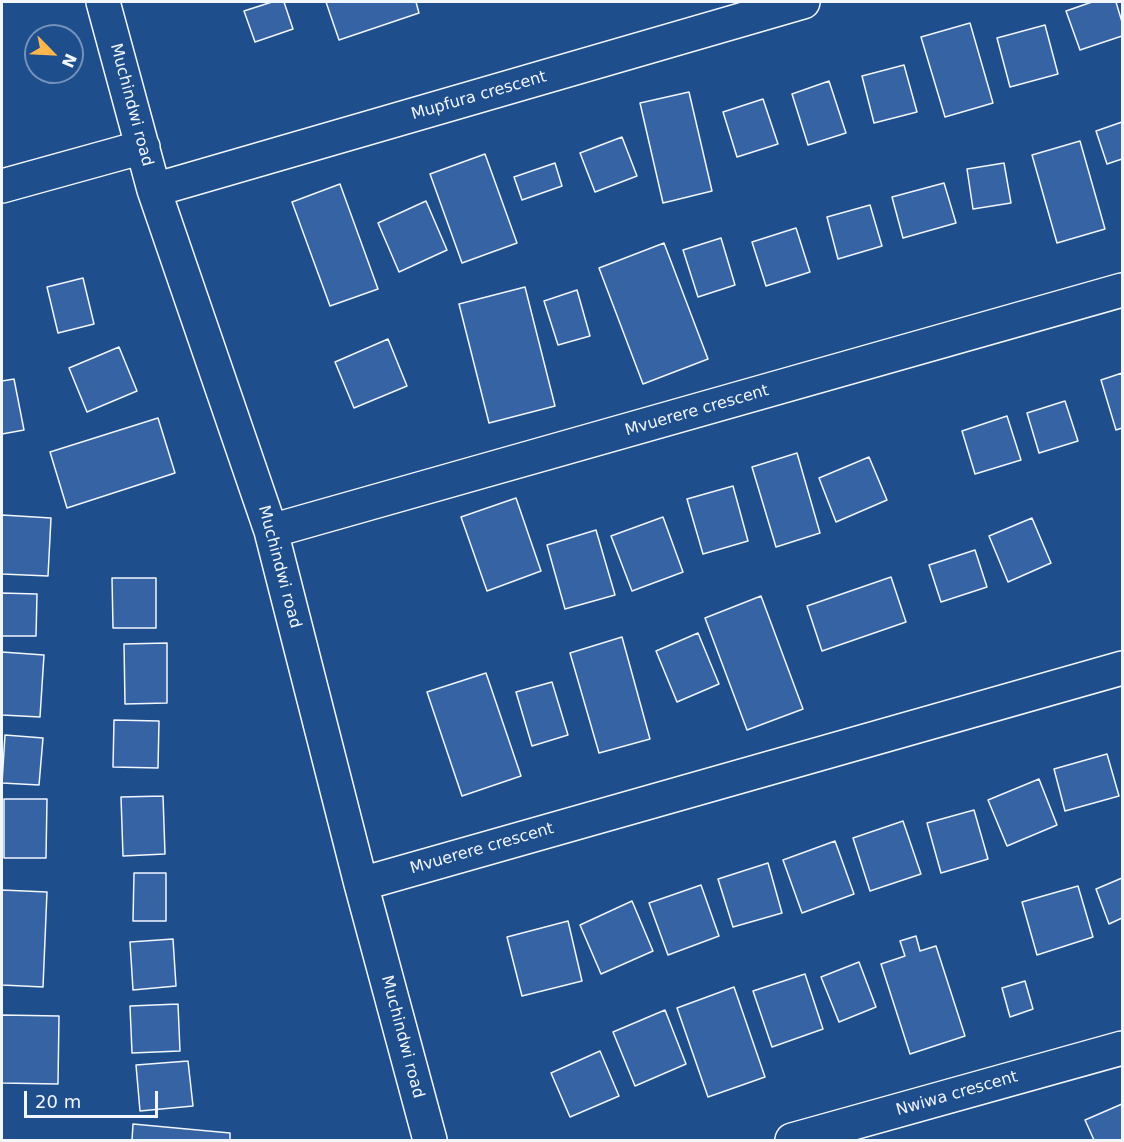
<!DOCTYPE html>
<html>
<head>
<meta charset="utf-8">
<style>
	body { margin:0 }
	#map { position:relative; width:1124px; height:1142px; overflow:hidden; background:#1f4e8c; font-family:"DejaVu Sans",sans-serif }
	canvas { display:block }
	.frame { position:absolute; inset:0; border:3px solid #f2f6ff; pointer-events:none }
	.north { position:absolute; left:24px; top:24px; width:60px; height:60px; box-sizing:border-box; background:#1f4e8c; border:2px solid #7391ba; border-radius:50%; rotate:114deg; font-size:16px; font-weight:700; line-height:24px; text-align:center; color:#f2f6ff }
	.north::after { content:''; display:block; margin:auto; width:21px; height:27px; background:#ffb74d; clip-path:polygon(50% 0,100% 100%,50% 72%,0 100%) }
	.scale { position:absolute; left:24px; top:1091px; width:134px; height:27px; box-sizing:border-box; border:3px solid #f2f6ff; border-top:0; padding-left:8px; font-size:18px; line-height:21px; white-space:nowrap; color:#f2f6ff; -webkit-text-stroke:4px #1f4e8c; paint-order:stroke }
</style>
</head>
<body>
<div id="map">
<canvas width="1124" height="1142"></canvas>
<div class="frame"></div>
<div class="north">N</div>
<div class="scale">20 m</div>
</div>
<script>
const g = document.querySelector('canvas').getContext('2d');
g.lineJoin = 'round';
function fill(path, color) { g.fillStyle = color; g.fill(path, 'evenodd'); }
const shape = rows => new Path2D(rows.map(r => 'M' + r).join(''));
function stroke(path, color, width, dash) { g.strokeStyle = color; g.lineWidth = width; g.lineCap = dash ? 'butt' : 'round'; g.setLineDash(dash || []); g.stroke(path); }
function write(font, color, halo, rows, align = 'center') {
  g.font = font + ' "DejaVu Sans",sans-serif'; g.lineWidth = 4.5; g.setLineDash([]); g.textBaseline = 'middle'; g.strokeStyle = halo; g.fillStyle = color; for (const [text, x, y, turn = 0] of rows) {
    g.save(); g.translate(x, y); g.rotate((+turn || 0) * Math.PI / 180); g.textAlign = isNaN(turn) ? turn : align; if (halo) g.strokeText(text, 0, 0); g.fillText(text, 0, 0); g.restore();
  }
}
const building = shape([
	[272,2,284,2,293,29,255,42,244,11,272,2],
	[326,2,416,2,419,13,339,40,326,2],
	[1092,2,1116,2,1122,22,1122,36,1080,50,1066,11,1092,2],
	[970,23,993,103,945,117,921,37,970,23],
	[1045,25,1058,74,1010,87,997,38,1045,25],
	[904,65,917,112,874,123,862,76,904,65],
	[829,81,846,133,808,145,792,94,829,81],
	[689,92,712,191,663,203,640,103,689,92],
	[763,99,778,144,737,157,723,112,763,99],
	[1122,122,1122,159,1107,164,1096,131,1122,122],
	[622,137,637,176,595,192,580,153,622,137],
	[1080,141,1105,229,1057,243,1032,155,1080,141],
	[485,154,517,243,462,263,430,174,485,154],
	[555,163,562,186,522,200,514,177,555,163],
	[1004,163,1011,203,973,209,967,169,1004,163],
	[944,183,956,223,903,238,892,197,944,183],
	[340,184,378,289,330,306,292,202,340,184],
	[426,201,447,250,399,272,378,223,426,201],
	[870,205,882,246,838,259,827,217,870,205],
	[796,228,810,272,766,286,752,242,796,228],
	[721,238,735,285,698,297,683,250,721,238],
	[664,243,708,359,643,384,599,268,664,243],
	[83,278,94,324,58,333,47,287,83,278],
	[525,287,555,406,489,423,459,304,525,287],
	[577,290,590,336,558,345,544,301,577,290],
	[388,339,407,386,354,408,335,362,388,339],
	[119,347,137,391,87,412,69,368,119,347],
	[1122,373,1122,428,1116,430,1101,380,1122,373],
	[14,379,24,430,2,434,2,381,14,379],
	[1065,401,1078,441,1039,453,1027,413,1065,401],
	[1007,416,1021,460,975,474,962,431,1007,416],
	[158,418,175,473,67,508,50,452,158,418],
	[797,453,820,533,776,547,752,467,797,453],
	[869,457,887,500,836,522,819,478,869,457],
	[733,486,748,541,703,554,687,499,733,486],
	[516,498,541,571,487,591,461,517,516,498],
	[2,515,51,518,48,576,2,574,2,515],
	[663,517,683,572,632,591,611,536,663,517],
	[1032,518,1051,563,1008,582,989,536,1032,518],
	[596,530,615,595,565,609,547,545,596,530],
	[975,550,987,587,941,602,929,565,975,550],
	[891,577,906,622,822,651,807,606,891,577],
	[112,578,156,578,156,628,113,628,112,578],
	[2,593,37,594,36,636,2,636,2,593],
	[761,596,803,709,747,730,705,618,761,596],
	[698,633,719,684,677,702,656,651,698,633],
	[622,637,650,739,599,753,570,653,622,637],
	[167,643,167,703,125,704,124,644,167,643],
	[2,652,44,655,40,717,2,715,2,652],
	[486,673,521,776,462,796,427,692,486,673],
	[552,682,568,735,532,746,516,692,552,682],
	[114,720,159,721,158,768,113,767,114,720],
	[5,735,43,738,39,785,2,783,5,735],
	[1107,754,1119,796,1065,811,1054,769,1107,754],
	[1039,779,1057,825,1007,846,988,800,1039,779],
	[163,796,165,854,123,856,121,797,163,796],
	[4,799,47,799,46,858,4,858,4,799],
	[974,810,988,859,941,873,927,823,974,810],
	[903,821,921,874,870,891,853,838,903,821],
	[835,841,854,894,802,913,783,860,835,841],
	[768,863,782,913,733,927,718,879,768,863],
	[134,873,166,873,166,921,133,921,134,873],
	[1122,878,1122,918,1109,924,1096,889,1122,878],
	[701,885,719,936,668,955,649,903,701,885],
	[1078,886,1093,937,1037,955,1022,902,1078,886],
	[2,890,47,892,43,987,2,985,2,890],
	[632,901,653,951,601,974,580,925,632,901],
	[568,921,582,981,522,996,507,937,568,921],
	[916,936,920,951,936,946,965,1036,910,1054,881,964,905,956,900,941,916,936],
	[173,939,176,986,133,990,130,942,173,939],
	[859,962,876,1007,839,1022,821,977,859,962],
	[805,974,823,1029,772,1047,753,991,805,974],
	[1025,981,1033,1009,1010,1017,1002,988,1025,981],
	[734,987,765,1077,708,1097,677,1008,734,987],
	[178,1004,180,1051,132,1053,130,1006,178,1004],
	[665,1010,686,1064,635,1086,613,1032,665,1010],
	[2,1015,59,1016,58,1084,2,1083,2,1015],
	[600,1051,619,1096,570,1117,551,1073,600,1051],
	[188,1061,193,1106,140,1111,136,1065,188,1061],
	[1122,1104,1122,1140,1094,1140,1085,1120,1122,1104],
	[133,1124,230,1133,230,1140,132,1140,133,1124]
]);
const street = shape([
	[103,2,154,190,271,531,361,884,430,1140],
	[2,186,143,147],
	[154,190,803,2],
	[271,531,1122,290],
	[361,884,1122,668],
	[792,1140,1122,1048]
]);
const streetNames = [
	["Mupfura crescent",479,96,-16],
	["Muchindwi road",131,105,75],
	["Mvuerere crescent",697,411,-16],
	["Muchindwi road",279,567,75],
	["Mvuerere crescent",482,849,-16],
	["Muchindwi road",402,1037,75],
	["Nwiwa crescent",957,1094,-16]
];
fill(building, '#3563a3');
stroke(building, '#f2f6ff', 1.5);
stroke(street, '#f2f6ff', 36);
stroke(street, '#1f4e8c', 33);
write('16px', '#f2f6ff', '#1f4e8c', streetNames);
</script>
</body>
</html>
